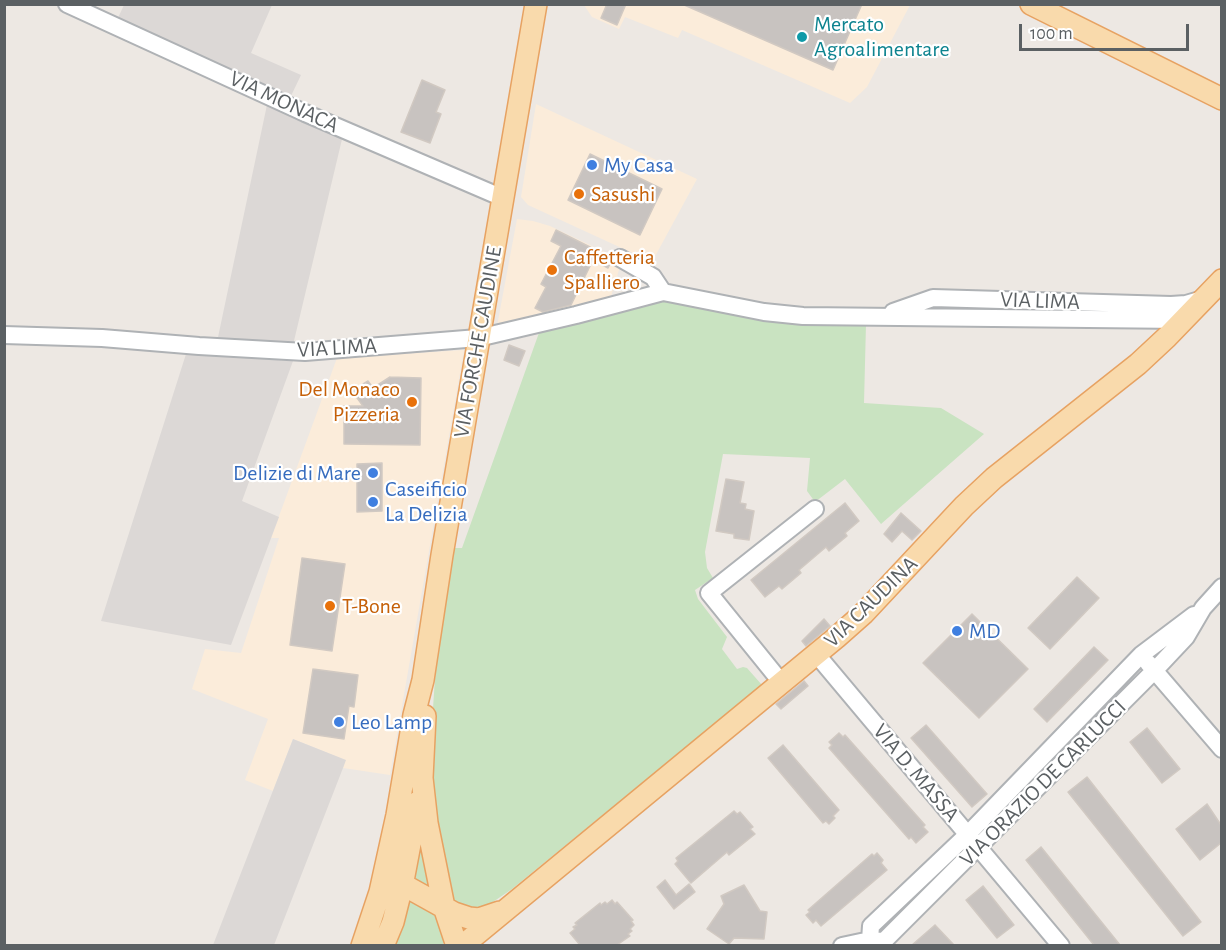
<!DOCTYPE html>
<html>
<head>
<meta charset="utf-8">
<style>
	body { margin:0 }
	#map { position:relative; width:1226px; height:950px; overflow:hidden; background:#ede8e3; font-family:"Alegreya Sans",sans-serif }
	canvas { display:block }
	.frame { position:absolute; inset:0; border:6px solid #5b6063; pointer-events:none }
	.scale { position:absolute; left:1019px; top:24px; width:170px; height:27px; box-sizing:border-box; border:3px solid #5b6063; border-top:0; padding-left:8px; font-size:18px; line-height:21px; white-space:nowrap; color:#5b6063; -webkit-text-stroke:4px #fff; paint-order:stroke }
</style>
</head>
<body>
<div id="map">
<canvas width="1226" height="950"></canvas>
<div class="frame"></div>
<div class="scale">100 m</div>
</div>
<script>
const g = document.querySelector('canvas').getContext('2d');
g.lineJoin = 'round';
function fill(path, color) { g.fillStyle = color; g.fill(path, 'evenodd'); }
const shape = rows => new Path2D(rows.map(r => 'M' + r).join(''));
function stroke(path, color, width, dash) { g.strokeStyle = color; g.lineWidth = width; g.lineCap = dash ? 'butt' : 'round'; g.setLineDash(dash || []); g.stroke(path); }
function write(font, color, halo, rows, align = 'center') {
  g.font = font + ' "Alegreya Sans",sans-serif'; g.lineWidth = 4.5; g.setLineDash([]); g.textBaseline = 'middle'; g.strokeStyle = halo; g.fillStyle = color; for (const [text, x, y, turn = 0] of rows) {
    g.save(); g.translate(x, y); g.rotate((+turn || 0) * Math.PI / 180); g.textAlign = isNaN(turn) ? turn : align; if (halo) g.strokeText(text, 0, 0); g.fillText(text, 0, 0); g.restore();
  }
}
const commercial = shape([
	[584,5,910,5,867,87,850,103,682,30,678,38,625,17,619,29,592,17],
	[536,104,697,179,652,262,528,205,521,197],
	[517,219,533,221,550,226,613,256,621,263,609,303,497,326],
	[464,350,390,775,343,768,345,760,293,739,273,791,245,780,268,719,192,689,205,649,241,653,279,538,271,538,337,358]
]);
const industrial = shape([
	[124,5,272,5,251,53,301,75,290,98,117,20],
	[268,100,343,135,293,345,217,342],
	[186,354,293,361,242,501,279,517,231,645,101,621],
	[293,739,346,760,343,768,274,945,213,945]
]);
const green = shape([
	[660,301,763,319,866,324,864,403,941,408,984,434,881,524,845,479,815,502,807,491,810,458,723,454,705,552,707,568,713,578,695,590,698,599,727,637,722,649,737,669,743,667,747,668,762,685,512,889,487,906,472,910,464,908,454,901,436,834,430,754,435,678,445,590,453,548,462,548,540,330],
	[420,841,434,890,411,881],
	[408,896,435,910,444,940,443,945,393,946]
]);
const building = shape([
	[607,4,626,4,617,25,601,18,607,4],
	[682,4,862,4,833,70,682,4],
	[422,80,445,90,436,112,441,114,430,143,401,132,422,80],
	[590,154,662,189,640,235,568,200,590,154],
	[556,230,610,257,611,262,608,268,593,260,571,305,543,312,535,308,546,287,541,284,561,246,551,241,556,230],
	[509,345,525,351,519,366,504,360,509,345],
	[390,377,421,378,420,445,344,444,344,406,363,406,352,391,368,381,373,388,390,377],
	[382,463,382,511,357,512,357,464,382,463],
	[726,479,744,482,740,503,746,504,745,509,754,511,749,540,734,538,734,534,716,531,726,479],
	[845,503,859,521,845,533,847,536,829,551,826,547,799,570,801,573,782,589,779,586,765,597,751,580,845,503],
	[901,513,921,531,912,540,902,531,892,542,884,534,901,513],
	[302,558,345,564,332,651,290,645,302,558],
	[1077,577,1099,598,1050,649,1028,628,1077,577],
	[972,614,1028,669,979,718,923,663,972,614],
	[824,619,830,626,806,646,802,641,824,619],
	[1094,647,1108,660,1047,722,1034,709,1094,647],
	[313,669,358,675,354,707,349,706,344,739,303,733,313,669],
	[804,681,808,686,781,709,776,704,804,681],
	[926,725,987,794,972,807,911,738,926,725],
	[1147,728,1180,769,1162,783,1130,742,1147,728],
	[839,733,843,737,845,735,925,825,923,827,928,832,916,843,911,837,909,839,829,748,832,745,829,742,839,733],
	[783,745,839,810,833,816,835,818,829,824,826,821,823,823,768,758,783,745],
	[1087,777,1201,922,1183,936,1068,792,1087,777],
	[1207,804,1221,825,1221,843,1200,860,1176,829,1207,804],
	[734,811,737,814,740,812,753,827,750,829,755,834,729,855,727,852,691,883,675,864,678,861,676,858,734,811],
	[1041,847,1120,945,1094,945,1026,860,1041,847],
	[877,853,883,860,881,863,887,870,821,926,816,920,813,923,806,915,810,912,808,910,872,854,874,856,877,853],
	[665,880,676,895,689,884,695,892,674,909,657,887,665,880],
	[744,885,760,911,767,912,764,939,734,938,729,944,707,929,724,904,721,896,744,885],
	[983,886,1014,925,997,938,966,900,983,886],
	[612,900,615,904,617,902,633,920,631,921,634,925,630,929,632,931,628,934,630,936,617,945,580,945,570,933,575,929,573,927,577,925,575,923,600,903,601,905,605,902,607,904,612,900],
	[935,925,954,945,912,945,935,925]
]);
const minor = shape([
	[67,4,305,113,503,198],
	[620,258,653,277,663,292],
	[893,312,933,298,1171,305,1186,304,1203,299],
	[4,335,102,338,199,346,305,352,478,338,576,315,663,292,764,312,803,316,1184,320],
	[817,655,1061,946],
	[1148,663,1222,749],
	[781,682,709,593,815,509],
	[842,946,870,940,884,941,1155,670,1186,637,1203,608,1222,587],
	[874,946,870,940,871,926,968,834,1141,655,1194,615]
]);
const major = shape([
	[1031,4,1222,99],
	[425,716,422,778,427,823,444,907,457,946],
	[391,886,409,888,454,913,469,918,479,919,500,912],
	[362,946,380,892,397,815,414,715,423,680,442,555,536,4],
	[383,946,393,922,402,886,418,802],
	[462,946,837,637,863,614,964,506,994,478,1138,364,1167,337,1222,280]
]);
const markers = [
	[802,37,6,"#0f9aa8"],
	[592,165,6,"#3f7fe0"],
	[579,194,6,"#e8710a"],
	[552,270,6,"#e8710a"],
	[412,402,6,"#e8710a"],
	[373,473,6,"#3f7fe0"],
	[373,502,6,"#3f7fe0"],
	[330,606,6,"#e8710a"],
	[957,631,6,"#3f7fe0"],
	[339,722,6,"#3f7fe0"]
];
const cultureNames = [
	["Mercato",814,24],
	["Agroalimentare",814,49]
];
const streetNames = [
	["VIA MONACA",284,102,25],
	["VIA LIMA",1040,301,2],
	["VIA FORCHE CAUDINE",478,342,-80],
	["VIA LIMA",337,348,-3],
	["VIA CAUDINA",871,602,-44],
	["VIA D. MASSA",916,773,50],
	["VIA ORAZIO DE CARLUCCI",1043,783,-45]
];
const shopNames = [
	["My Casa",604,165],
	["Delizie di Mare",361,473,"right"],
	["Caseificio",385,489],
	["La Delizia",385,514],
	["MD",969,631],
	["Leo Lamp",351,722]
];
const foodNames = [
	["Sasushi",591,194],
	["Caffetteria",564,257],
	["Spalliero",564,282],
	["Del Monaco",400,389,"right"],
	["Pizzeria",400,414,"right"],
	["T-Bone",342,606]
];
fill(commercial, '#fbecda');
fill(industrial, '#dcd8d6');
fill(green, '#c9e3c1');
fill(building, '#c8c3c0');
stroke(building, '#d1c9c2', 1.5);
stroke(minor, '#afb2b5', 20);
stroke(major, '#e7a262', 24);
stroke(minor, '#fff', 16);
stroke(major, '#f9daac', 21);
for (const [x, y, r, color] of markers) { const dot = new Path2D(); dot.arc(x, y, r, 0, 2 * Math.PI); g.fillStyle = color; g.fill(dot); stroke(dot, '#fff', 2); }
write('22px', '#0d838f', '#fff', cultureNames, 'left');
write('22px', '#5b6063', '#fff', streetNames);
write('22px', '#366cbe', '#fff', shopNames, 'left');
write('22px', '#c56008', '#fff', foodNames, 'left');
</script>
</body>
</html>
